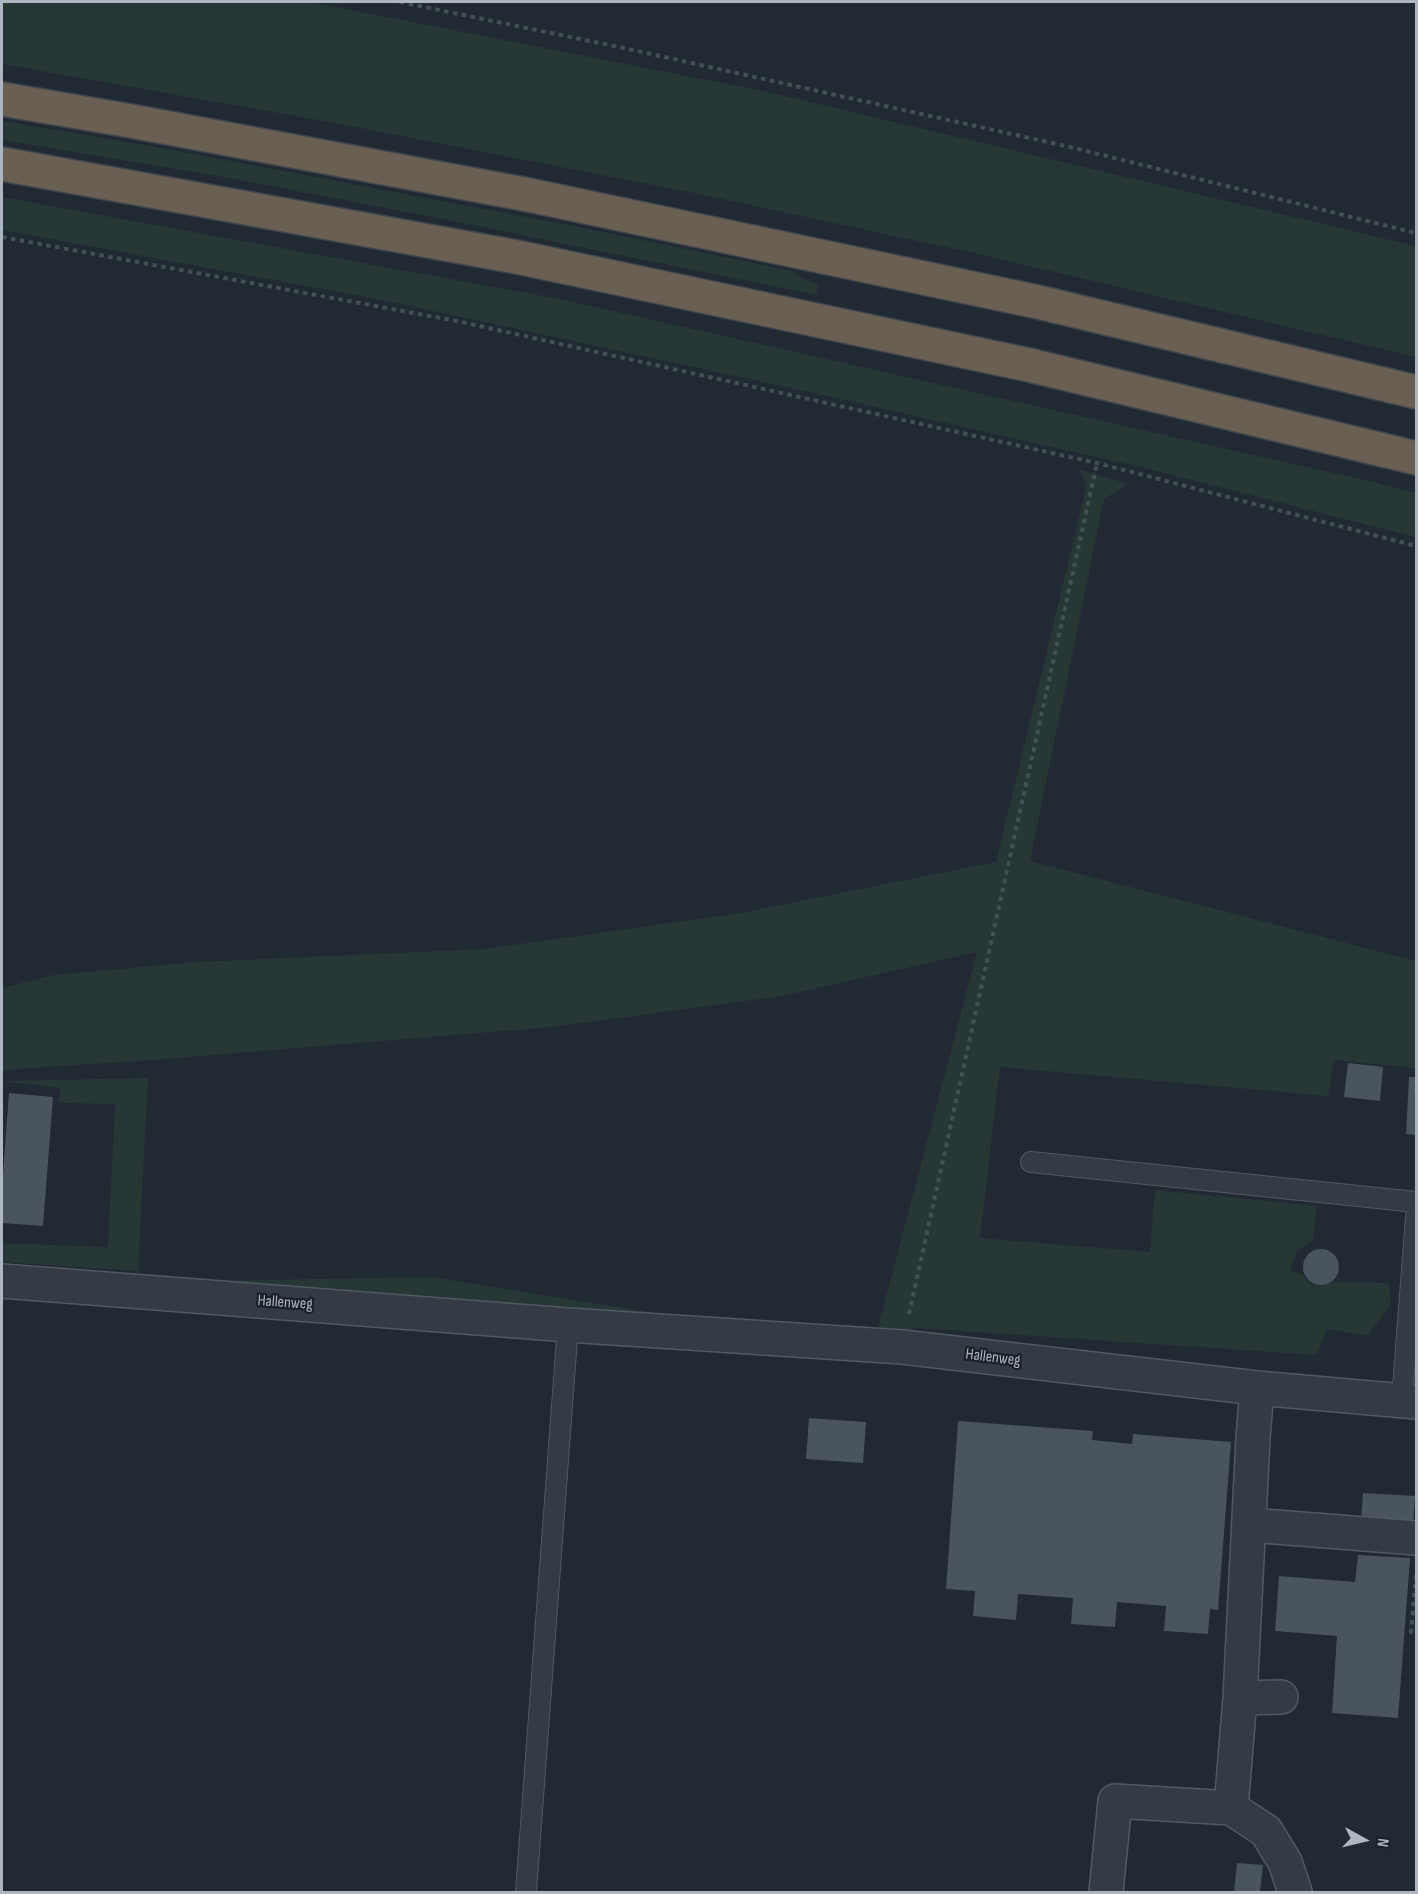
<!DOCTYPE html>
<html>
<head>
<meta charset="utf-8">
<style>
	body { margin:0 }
	#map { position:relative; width:1418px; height:1894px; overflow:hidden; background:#212933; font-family:"Sofia Sans Condensed",sans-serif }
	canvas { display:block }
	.frame { position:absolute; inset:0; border:3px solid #aeb6c1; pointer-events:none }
	.north { position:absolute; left:1334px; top:1810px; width:60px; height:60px; -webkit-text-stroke:4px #1a2028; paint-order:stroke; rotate:98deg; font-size:16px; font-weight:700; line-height:24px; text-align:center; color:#aeb6c1 }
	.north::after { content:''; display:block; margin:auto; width:21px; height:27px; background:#aeb6c1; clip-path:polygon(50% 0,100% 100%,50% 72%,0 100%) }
</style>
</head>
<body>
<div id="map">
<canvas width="1418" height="1894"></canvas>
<div class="frame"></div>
<div class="north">N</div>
</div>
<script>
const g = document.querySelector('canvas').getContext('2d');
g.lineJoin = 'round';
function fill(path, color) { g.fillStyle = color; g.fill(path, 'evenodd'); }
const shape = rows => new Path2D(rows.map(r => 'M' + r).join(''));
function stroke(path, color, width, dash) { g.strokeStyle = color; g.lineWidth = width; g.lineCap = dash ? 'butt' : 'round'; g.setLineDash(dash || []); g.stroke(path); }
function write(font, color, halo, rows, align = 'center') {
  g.font = font + ' "Sofia Sans Condensed",sans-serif'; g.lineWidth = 4.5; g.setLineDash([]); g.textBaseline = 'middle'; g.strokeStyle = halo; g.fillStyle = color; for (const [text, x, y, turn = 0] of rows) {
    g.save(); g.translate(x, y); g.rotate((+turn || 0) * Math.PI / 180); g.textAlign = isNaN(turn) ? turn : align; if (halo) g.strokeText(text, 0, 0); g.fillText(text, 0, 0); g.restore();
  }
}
const green = shape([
	[2,2,310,2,764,91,1416,246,1416,357,978,254,694,193,335,123,2,64],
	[2,121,168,149,579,227,793,271,801,278,818,284,816,295,443,219,234,179,2,140],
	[2,197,560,299,1378,483,1416,493,1416,537,1144,468,823,395,387,301,2,230],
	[1078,469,1128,484,1104,499,1030,861,1416,961,1416,1068,1334,1060,1328,1096,1000,1067,980,1238,1150,1252,1155,1190,1317,1206,1313,1240,1297,1251,1290,1271,1302,1274,1310,1284,1321,1286,1334,1282,1389,1283,1391,1304,1367,1336,1327,1329,1316,1355,917,1328,885,1339,145,1282,431,1277,686,1318,878,1327,977,952,782,996,553,1027,152,1060,2,1070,2,988,53,975,196,962,484,949,741,913,996,862,1087,484],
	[148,1078,138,1271,2,1262,2,1243,108,1247,115,1104,59,1103,60,1088,2,1081]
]);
const building = shape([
	[1348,1063,1383,1067,1380,1101,1344,1097],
	[1409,1077,1416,1077,1416,1135,1406,1134],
	[9,1093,53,1097,43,1226,2,1223,2,1187],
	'1303 1267a18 18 0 1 1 36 0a18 18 0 1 1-36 0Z',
	[809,1418,866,1422,863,1463,806,1459],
	[958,1421,1093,1431,1092,1440,1132,1444,1133,1434,1231,1442,1218,1610,1210,1609,1208,1634,1164,1631,1166,1606,1117,1602,1115,1627,1071,1624,1073,1598,1018,1594,1016,1620,973,1616,975,1591,946,1589],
	[1363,1493,1415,1496,1413,1524,1361,1521],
	[1358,1555,1410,1558,1398,1718,1332,1713,1337,1636,1275,1631,1279,1576,1355,1582],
	[1237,1863,1263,1865,1260,1892,1234,1892]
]);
const path = shape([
	[400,2,624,48,1070,147,1416,233],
	[2,237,457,321,1097,463,1416,546],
	[909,1314,1097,463],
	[1416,1575,1411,1632,1416,1632]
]);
const service = shape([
	[1031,1162,1416,1202],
	[1402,1400,1416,1217],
	[526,1892,568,1325]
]);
const minor = shape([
	[2,1281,568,1325,902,1347,1257,1388,1416,1402],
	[1250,1525,1416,1538],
	[1240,1698,1281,1697],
	[1231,1808,1240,1698,1253,1438,1257,1388],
	[1106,1892,1115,1801,1231,1808,1266,1831,1285,1862,1295,1892]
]);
const motorway = shape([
	[2,99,131,121,529,195,1038,302,1416,392],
	[2,164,517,257,1029,365,1416,458]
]);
const streetNames = [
	["Hallenweg",285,1303,4],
	["Hallenweg",993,1358,7]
];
fill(green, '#263736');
fill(building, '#49545f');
stroke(service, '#515962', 22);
stroke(minor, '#515962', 36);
stroke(motorway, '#3e464e', 36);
stroke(path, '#425254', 4, [4.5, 4.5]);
stroke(service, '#343b44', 20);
stroke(minor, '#343b44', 33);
stroke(motorway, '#695f52', 33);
write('16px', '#aeb6c1', '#1a2028', streetNames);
</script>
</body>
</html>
